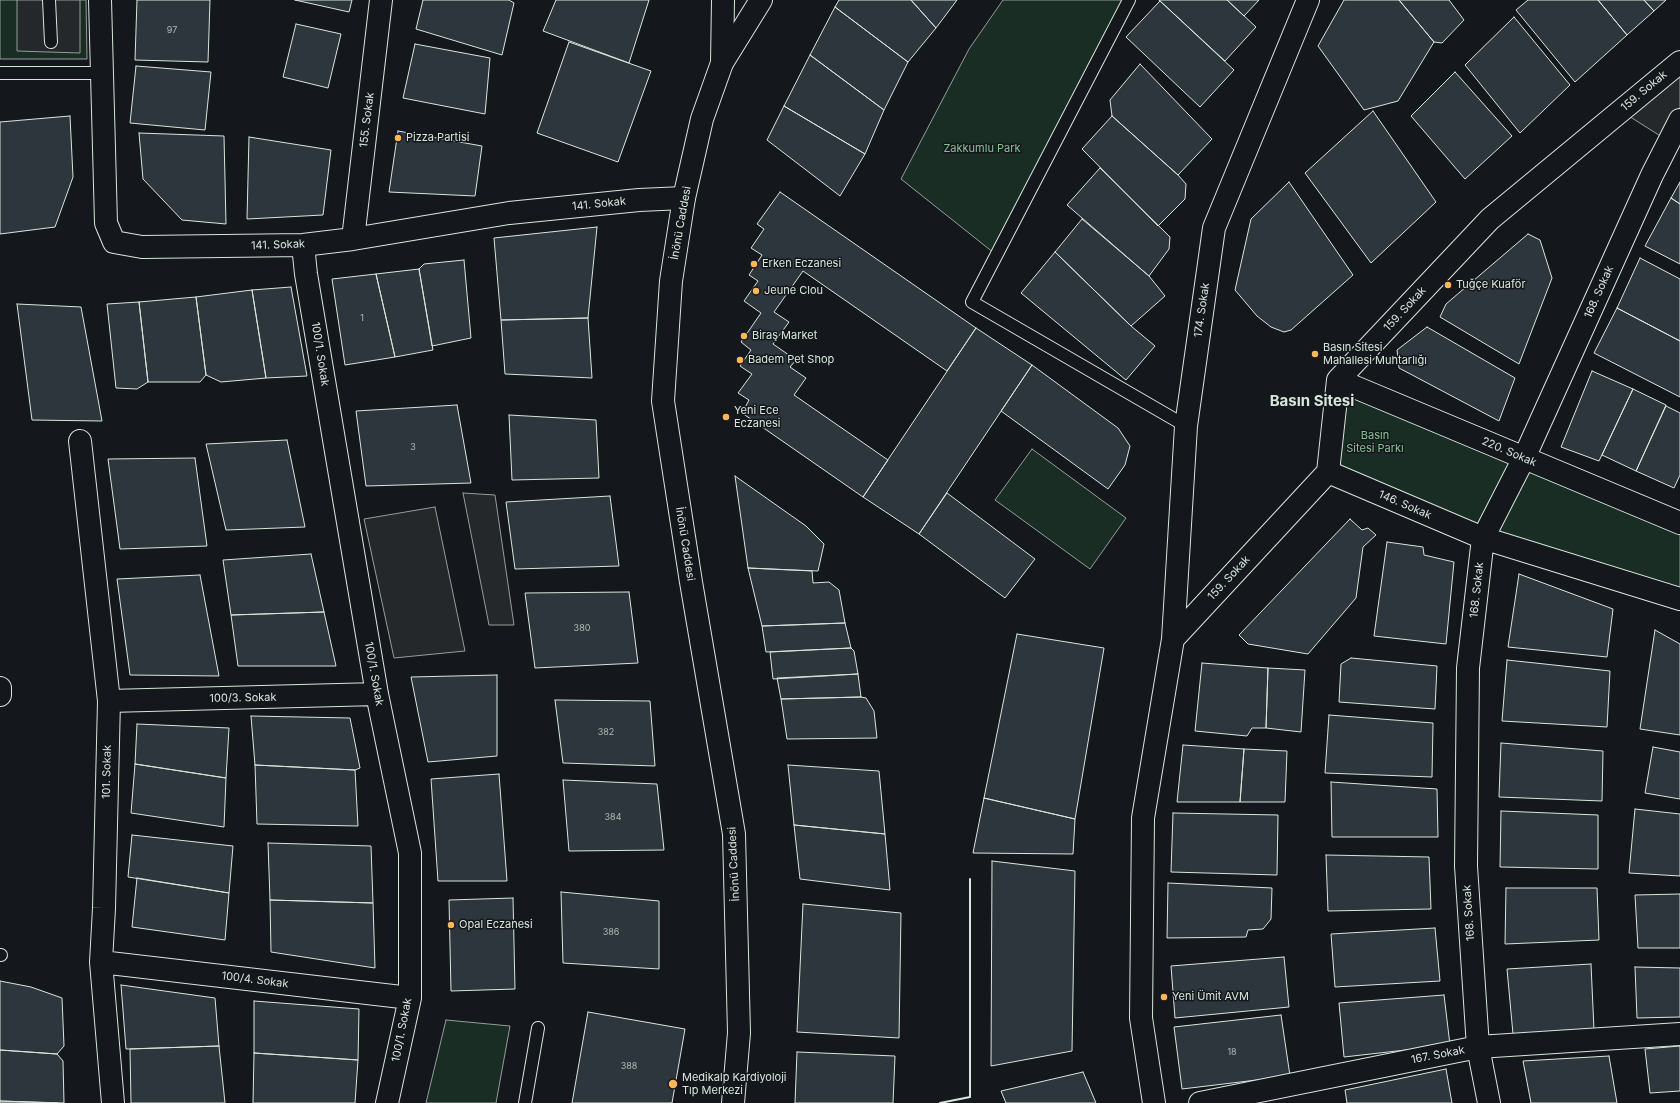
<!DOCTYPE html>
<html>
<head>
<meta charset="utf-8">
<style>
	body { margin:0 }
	canvas { display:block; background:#14181c }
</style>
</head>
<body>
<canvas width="1680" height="1103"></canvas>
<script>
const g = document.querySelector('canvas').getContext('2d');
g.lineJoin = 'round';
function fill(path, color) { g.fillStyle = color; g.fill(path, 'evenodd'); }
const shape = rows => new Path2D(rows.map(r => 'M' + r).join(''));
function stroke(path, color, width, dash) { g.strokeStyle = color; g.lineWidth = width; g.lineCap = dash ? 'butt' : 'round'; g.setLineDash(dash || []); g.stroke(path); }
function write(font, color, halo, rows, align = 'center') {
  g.font = font + ' Inter,sans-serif'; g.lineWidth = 3; g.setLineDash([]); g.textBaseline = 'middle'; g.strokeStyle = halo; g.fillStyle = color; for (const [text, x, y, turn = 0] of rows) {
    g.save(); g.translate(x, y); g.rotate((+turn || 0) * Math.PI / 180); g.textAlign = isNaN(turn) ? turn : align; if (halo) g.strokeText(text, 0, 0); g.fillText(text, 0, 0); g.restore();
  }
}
const green = shape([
	[0,0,86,0,87,59,0,59,0,0],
	[1003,0,1124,0,994,253,901,179,969,49,1003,0],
	[1338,380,1680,523,1680,595,1328,472,1338,380],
	[1032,449,1126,518,1090,569,995,500,1032,449],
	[446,1020,510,1026,496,1103,426,1103,446,1020]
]);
const parking = shape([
	[17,0,80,0,80,53,17,51,17,0],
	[1680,63,1680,107,1662,137,1624,113,1680,63],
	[463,493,495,495,514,625,489,625,463,493],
	[435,507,465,651,394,658,364,519,435,507]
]);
const building = shape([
	[137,0,210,0,208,62,135,60,137,0],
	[295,0,352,0,349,12,295,0],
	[423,0,509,0,514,3,502,55,416,29,423,0],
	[556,0,649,0,629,63,543,31,556,0],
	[839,0,911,0,936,28,908,62,835,7,839,0],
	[911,0,957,0,936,28,911,0],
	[1159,0,1227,0,1256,27,1225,61,1159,0],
	[1227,0,1259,0,1244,16,1227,0],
	[1344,0,1399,0,1434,42,1398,101,1364,110,1318,46,1344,0],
	[1399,0,1449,0,1464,20,1442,43,1434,42,1399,0],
	[1528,0,1598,0,1627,35,1575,82,1516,10,1528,0],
	[1598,0,1644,0,1654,11,1627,35,1598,0],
	[1644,0,1666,0,1654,11,1644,0],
	[1160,1,1234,70,1200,107,1126,37,1160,1],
	[835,7,908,62,884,110,810,55,835,7],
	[1514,17,1570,85,1520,133,1465,65,1514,17],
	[296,24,341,34,328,88,283,77,296,24],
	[569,42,651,71,618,162,537,133,569,42],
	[415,44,490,58,485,114,403,98,415,44],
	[810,55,884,110,865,154,784,106,810,55],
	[1140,64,1212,139,1178,175,1112,116,1110,100,1140,64],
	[136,66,211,72,205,130,130,123,136,66],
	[1455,72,1512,136,1465,179,1411,116,1455,72],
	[784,106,865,154,840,196,767,140,784,106],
	[1373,111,1436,202,1371,263,1305,173,1373,111],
	[70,116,73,177,55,227,0,234,0,122,70,116],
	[1112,116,1178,175,1186,184,1185,199,1158,226,1082,149,1112,116],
	[398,131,482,146,475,196,389,192,398,131],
	[139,133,224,136,226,224,182,220,143,179,139,133],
	[249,137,331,150,323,215,247,219,249,137],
	[1100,168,1170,237,1169,249,1149,276,1067,205,1100,168],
	[1289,182,1353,275,1291,330,1284,332,1271,327,1257,316,1235,290,1251,219,1289,182],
	[1680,182,1680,204,1671,198,1680,182],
	[780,192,976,328,947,371,803,271,774,312,789,322,773,344,796,360,790,367,806,378,794,395,888,460,863,497,742,413,749,400,738,393,752,374,740,366,751,350,741,342,761,313,744,301,758,281,749,275,762,255,751,248,764,229,757,224,780,192],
	[1671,198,1680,204,1680,264,1645,246,1671,198],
	[1082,219,1149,276,1165,296,1131,326,1055,252,1082,219],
	[597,227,588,318,501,320,494,238,597,227],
	[1528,234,1540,240,1552,278,1519,364,1440,317,1446,304,1528,234],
	[1055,252,1131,326,1155,346,1126,380,1021,293,1055,252],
	[1640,258,1680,279,1680,341,1617,308,1640,258],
	[464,260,471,338,432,346,419,269,424,264,464,260],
	[419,269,433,350,395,357,376,274,419,269],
	[376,274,395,357,345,365,332,279,376,274],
	[291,287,307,376,266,378,252,290,291,287],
	[252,290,266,378,221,382,206,375,196,297,252,290],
	[196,297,206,375,200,382,148,382,139,302,196,297],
	[139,302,148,382,137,389,116,388,107,304,139,302],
	[17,304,81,307,102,421,32,420,17,304],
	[1617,308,1680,341,1680,397,1594,353,1617,308],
	[588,318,592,378,505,374,501,320,588,318],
	[1427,327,1515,378,1499,421,1399,368,1397,350,1427,327],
	[976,328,1032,365,919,534,863,497,976,328],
	[1032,365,1118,428,1130,446,1125,465,1108,489,1001,411,1032,365],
	[1592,371,1633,389,1599,461,1561,447,1592,371],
	[1633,389,1666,405,1636,471,1602,455,1633,389],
	[457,405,471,483,366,486,356,411,457,405],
	[1666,406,1680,413,1680,475,1674,488,1636,471,1666,406],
	[509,415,596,420,599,478,512,480,509,415],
	[287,440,305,527,226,530,206,444,287,440],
	[195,458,207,546,120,549,108,459,195,458],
	[735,476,806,526,824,544,818,571,748,568,735,476],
	[947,493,1035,559,1005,598,919,534,947,493],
	[610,496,619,566,515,569,506,502,610,496],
	[1350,519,1362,530,1368,528,1376,535,1363,547,1356,598,1308,654,1248,644,1239,635,1350,519],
	[1387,542,1423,547,1424,555,1454,562,1446,644,1374,636,1387,542],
	[311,554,324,612,231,615,223,560,311,554],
	[748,568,812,571,813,583,829,582,839,590,845,623,762,626,748,568],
	[1519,574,1613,609,1607,657,1508,647,1519,574],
	[200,575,219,676,130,675,117,579,200,575],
	[629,592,638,663,535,668,525,593,629,592],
	[324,612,336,666,238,666,231,615,324,612],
	[845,623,851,648,766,652,762,626,845,623],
	[1655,630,1680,644,1680,735,1640,729,1655,630],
	[1017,634,1104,648,1075,819,984,798,1017,634],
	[851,648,854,651,858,674,773,679,770,652,851,648],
	[1351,658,1437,666,1435,709,1339,702,1341,664,1351,658],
	[1507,660,1610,671,1607,727,1502,721,1507,660],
	[1202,663,1268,668,1266,728,1252,728,1247,736,1195,731,1202,663],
	[1268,668,1305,670,1301,732,1266,728,1268,668],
	[858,674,861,697,781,699,777,678,858,674],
	[497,675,497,756,428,762,411,677,497,675],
	[861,697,866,698,874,711,877,738,787,739,781,699,861,697],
	[555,700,650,701,655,766,563,763,555,700],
	[1329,715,1433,723,1432,777,1325,773,1329,715],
	[251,716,350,718,360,768,355,770,255,765,251,716],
	[137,724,229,728,226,778,135,764,137,724],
	[1501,743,1603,751,1602,801,1499,797,1501,743],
	[1183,745,1244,749,1240,802,1177,802,1183,745],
	[1653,747,1680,752,1680,799,1645,793,1653,747],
	[1244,749,1287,751,1285,802,1240,802,1244,749],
	[135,764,226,778,224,827,131,813,135,764],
	[255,765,355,770,358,826,257,824,255,765],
	[788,765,879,771,885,834,794,825,788,765],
	[499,774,507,881,438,881,431,779,499,774],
	[563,780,657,784,664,850,569,851,563,780],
	[1331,782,1437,789,1438,837,1332,837,1331,782],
	[984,798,1075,819,1073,854,973,853,984,798],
	[1635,809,1680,814,1680,876,1629,873,1635,809],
	[1501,811,1598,815,1598,869,1500,867,1501,811],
	[1173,813,1278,815,1277,875,1171,872,1173,813],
	[794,825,885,834,890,890,800,879,794,825],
	[132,835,233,846,229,893,128,877,132,835],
	[268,843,371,846,373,903,270,900,268,843],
	[1326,855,1429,857,1431,909,1328,911,1326,855],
	[992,861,1075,871,1072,1051,991,1066,992,861],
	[137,878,229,893,225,940,132,927,137,878],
	[1168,883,1272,888,1271,919,1263,929,1248,930,1246,937,1167,938,1168,883],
	[1506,888,1597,888,1599,940,1505,944,1506,888],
	[561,892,659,901,659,969,563,963,561,892],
	[1680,894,1680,948,1638,948,1635,895,1680,894],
	[513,898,515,989,451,991,449,900,513,898],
	[270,900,373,903,375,968,271,952,270,900],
	[803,904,901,913,899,1038,797,1032,803,904],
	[1435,928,1440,981,1335,987,1331,934,1435,928],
	[1284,957,1289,1007,1175,1018,1171,966,1284,957],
	[1591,964,1594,1030,1513,1034,1507,969,1591,964],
	[1635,967,1680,968,1680,1017,1637,1018,1635,967],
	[0,981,31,987,62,998,64,1046,57,1054,0,1050,0,981],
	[121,985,215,998,219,1046,126,1049,121,985],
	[1444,995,1450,1045,1344,1057,1339,1003,1444,995],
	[254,1001,359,1009,358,1060,254,1053,254,1001],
	[588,1012,685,1029,672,1103,572,1103,588,1012],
	[1281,1015,1290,1076,1182,1089,1174,1027,1281,1015],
	[219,1046,225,1103,131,1103,130,1049,219,1046],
	[1680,1046,1680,1091,1650,1093,1645,1049,1680,1046],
	[0,1050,57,1054,63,1061,64,1103,0,1101,0,1050],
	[797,1052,895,1056,893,1103,795,1103,797,1052],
	[254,1053,358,1060,355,1103,253,1103,254,1053],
	[1609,1056,1617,1103,1531,1103,1523,1061,1609,1056],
	[1446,1069,1452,1103,1347,1103,1345,1090,1446,1069],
	[1083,1072,1096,1103,1006,1103,1001,1091,1083,1072],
	[0,1101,58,1103,0,1103,0,1101]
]);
const service = shape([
	[49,0,51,42],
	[1129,0,972,302,1186,426],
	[0,73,102,73],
	[0,955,1,955],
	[525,1103,538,1028]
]);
const minor = shape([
	[100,0,106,223,114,242,142,247,303,245,353,239,509,213,639,200,684,198],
	[722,63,723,0],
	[353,239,381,0],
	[303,245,306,274,377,694,410,853,410,998,387,1103],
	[1338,380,1680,523],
	[80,441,109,701,104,908,101,962,113,1103],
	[1328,472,1483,538,1680,599],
	[1173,639,1328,472,1338,380,1490,219,1680,62],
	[0,688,0,695],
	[109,701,377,694],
	[101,962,410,998],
	[1154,1103,1141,1018,1143,818,1173,639,1186,426,1214,228,1308,0],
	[1200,1103,1478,1047,1680,1034],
	[1489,1103,1478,1047,1466,866,1468,668,1483,538,1524,458,1652,175,1680,120]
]);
const primary = shape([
	[733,1103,739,1033,734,834,691,582,663,401,671,281,684,198,702,119,722,63,761,0]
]);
const wall = shape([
	[940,1103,970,1097,970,879]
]);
const markers = [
	[398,138,4,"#ffb74d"],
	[754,264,4,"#ffb74d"],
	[1448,285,4,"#ffb74d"],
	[756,291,4,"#ffb74d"],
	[744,336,4,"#ffb74d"],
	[1315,354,4,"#ffb74d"],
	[740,360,4,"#ffb74d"],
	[726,417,4,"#ffb74d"],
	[451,925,4,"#ffb74d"],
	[1164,997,4,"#ffb74d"],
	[673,1084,5,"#ffb74d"]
];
const numberNames = [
	["97",172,30],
	["1",362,318],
	["3",413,447],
	["380",582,628],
	["382",606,732],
	["384",613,817],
	["386",611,932],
	["18",1232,1052],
	["388",629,1066]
];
const streetNames = [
	["159. Sokak",1644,91,-40],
	["155. Sokak",367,120,-83],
	["141. Sokak",599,204,-6],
	["İnönü Caddesi",681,223,-80],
	["141. Sokak",278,245,-2],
	["168. Sokak",1599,292,-66],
	["159. Sokak",1405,309,-47],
	["174. Sokak",1202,310,-82],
	["100/1. Sokak",320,354,81],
	["220. Sokak",1509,452,23],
	["146. Sokak",1405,505,23],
	["İnönü Caddesi",685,544,81],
	["159. Sokak",1229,578,-47],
	["168. Sokak",1477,590,-84],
	["100/1. Sokak",374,674,80],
	["100/3. Sokak",243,698,-1],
	["101. Sokak",107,772,-89],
	["İnönü Caddesi",734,864,-93],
	["168. Sokak",1469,913,-94],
	["100/4. Sokak",255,980,7],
	["100/1. Sokak",402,1030,-79],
	["167. Sokak",1438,1055,-11]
];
const poiNames = [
	["Pizza Partisi",406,138],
	["Erken Eczanesi",762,264],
	["Tuğçe Kuaför",1456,285],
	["Jeune Clou",764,291],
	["Biraş Market",752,336],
	["Basın Sitesi",1323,348],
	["Mahallesi Muhtarlığı",1323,361],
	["Badem Pet Shop",748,360],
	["Yeni Ece",734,411],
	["Eczanesi",734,424],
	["Opal Eczanesi",459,925],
	["Yeni Ümit AVM",1172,997],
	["Medikalp Kardiyoloji",682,1078],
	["Tıp Merkezi",682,1091]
];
const parkNames = [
	["Zakkumlu Park",982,149],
	["Basın",1375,436],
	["Sitesi Parkı",1375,449]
];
const districtNames = [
	["Basın Sitesi",1312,401]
];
fill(green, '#1a2d24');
stroke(green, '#939e99', 1);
fill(parking, '#24282b');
stroke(parking, '#939e99', 1);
fill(building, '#2c363c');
stroke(building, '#d8e6dc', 1);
stroke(service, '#d8e6dc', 14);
stroke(minor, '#d8e6dc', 24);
stroke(primary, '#d8e6dc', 24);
stroke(service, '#14181c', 12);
stroke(minor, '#14181c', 22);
stroke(primary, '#14181c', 22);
stroke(wall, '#d8e6dc', 2);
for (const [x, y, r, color] of markers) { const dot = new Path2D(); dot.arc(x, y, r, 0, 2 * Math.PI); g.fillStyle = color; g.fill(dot); stroke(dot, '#14181c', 1.5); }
write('9px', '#adbab4', null, numberNames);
write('11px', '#d8e6dc', '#14181c', streetNames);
write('11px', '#d8e6dc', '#14181c', poiNames, 'left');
write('11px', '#8ac095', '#14181c', parkNames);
write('bold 15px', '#d8e6dc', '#14181c', districtNames);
</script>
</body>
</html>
